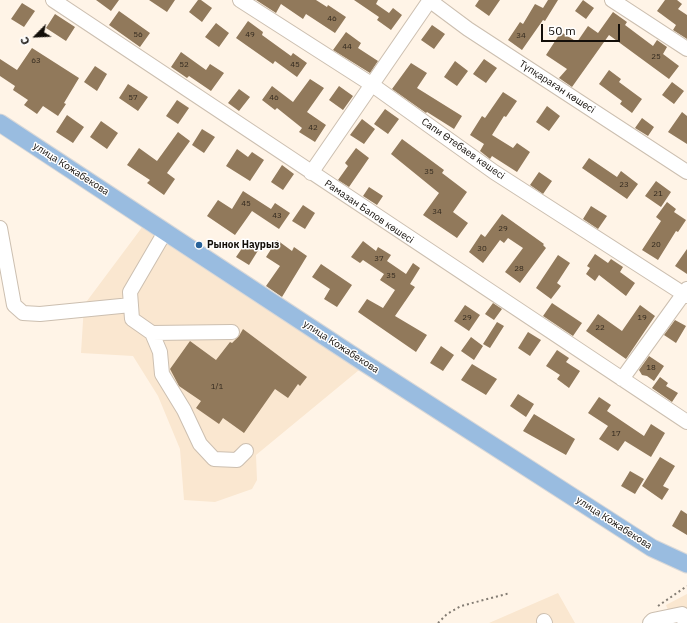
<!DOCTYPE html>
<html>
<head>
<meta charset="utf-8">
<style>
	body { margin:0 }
	#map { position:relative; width:687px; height:623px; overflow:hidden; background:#fff4e7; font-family:"IBM Plex Sans",sans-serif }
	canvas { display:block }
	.north { position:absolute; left:16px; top:16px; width:40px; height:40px; -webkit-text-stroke:3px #fff; paint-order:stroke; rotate:246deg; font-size:11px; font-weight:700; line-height:16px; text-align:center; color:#130e09 }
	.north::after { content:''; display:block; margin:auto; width:14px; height:18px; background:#130e09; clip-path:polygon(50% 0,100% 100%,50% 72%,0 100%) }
	.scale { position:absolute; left:541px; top:24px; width:79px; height:18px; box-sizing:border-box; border:2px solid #130e09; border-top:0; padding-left:5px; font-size:12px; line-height:14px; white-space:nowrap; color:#130e09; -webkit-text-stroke:3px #fff; paint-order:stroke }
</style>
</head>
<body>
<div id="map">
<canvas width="687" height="623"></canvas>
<div class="north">С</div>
<div class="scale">50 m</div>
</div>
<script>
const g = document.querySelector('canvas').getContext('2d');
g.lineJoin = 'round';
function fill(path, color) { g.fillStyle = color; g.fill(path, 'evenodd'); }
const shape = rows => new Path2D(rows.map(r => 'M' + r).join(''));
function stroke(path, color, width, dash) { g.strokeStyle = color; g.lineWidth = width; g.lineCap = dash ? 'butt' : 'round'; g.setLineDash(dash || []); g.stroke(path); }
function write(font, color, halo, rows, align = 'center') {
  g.font = font + ' "IBM Plex Sans",sans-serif'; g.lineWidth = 3; g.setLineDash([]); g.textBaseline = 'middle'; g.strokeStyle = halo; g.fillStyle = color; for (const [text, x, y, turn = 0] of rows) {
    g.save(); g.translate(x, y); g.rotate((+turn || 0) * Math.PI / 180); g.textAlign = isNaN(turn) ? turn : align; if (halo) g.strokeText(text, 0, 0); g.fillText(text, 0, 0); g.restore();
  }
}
const built = shape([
	[143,226,359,370,256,455,257,480,252,489,215,502,184,500,180,449,158,396,133,356,81,353,84,305],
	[558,593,575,623,489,623],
	[687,594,687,623,673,623,666,605]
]);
const building = shape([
	[96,0,119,0,111,11],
	[149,0,175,0,167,12],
	[198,0,201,0,212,8,202,22,189,12],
	[256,0,316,0,327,7,328,5,346,17,335,33,306,14,303,19,281,4,276,13],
	[354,0,378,0,376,4,389,13,393,8,402,15,391,30,377,20,379,17],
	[479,0,500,0,489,16,475,6],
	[548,0,558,0,545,21,543,20,522,50,508,40,520,22,523,24,535,4,543,8],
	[583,0,594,8,586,19,575,11],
	[665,0,677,0,682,4,678,9,687,15,687,39,673,30,676,25,657,11],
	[22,3,35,11,24,27,11,19],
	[119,11,150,33,140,47,109,25],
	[613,12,627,22,625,25,653,46,657,40,667,47,663,54,679,66,669,79,609,35,572,87,559,78,567,69,546,55,561,32,577,42,588,26,598,33],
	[55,14,75,27,66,41,46,28],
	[248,21,263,32,262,35,291,56,293,53,307,63,297,77,275,61,273,64,236,38],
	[216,23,229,33,219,47,205,37],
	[432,25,445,34,434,49,421,40],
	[346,32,361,43,358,48,378,61,370,73,333,50],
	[32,48,79,78,64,103,66,104,58,116,43,106,37,114,24,105,28,100,13,90,15,86,0,76,0,59,17,70],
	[181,52,206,70,210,64,224,73,211,91,189,76,187,78,171,67],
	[484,59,497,68,486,83,473,74],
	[455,61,468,71,457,86,444,77],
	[411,63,427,73,417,88,462,116,454,129,427,112,426,113,392,89],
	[95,66,107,74,97,91,84,82],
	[609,70,621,79,619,82,642,99,632,113,620,104,622,101,599,84],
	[310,79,324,88,307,112,326,125,315,142,299,132,302,128,277,108,275,110,262,100,272,86,293,102],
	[672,82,684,91,674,104,662,95],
	[128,84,148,97,138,111,119,98],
	[339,86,353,96,343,110,329,100],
	[239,89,250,97,239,111,228,103],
	[503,92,517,101,506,117,504,116,492,135,513,148,517,143,530,152,517,172,492,156,490,159,480,151,484,144,470,135,482,116,485,118],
	[177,100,189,108,178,124,166,116],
	[547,106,560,116,549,131,536,122],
	[385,109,399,119,388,134,374,124],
	[682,112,687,116,687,144,668,132],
	[67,115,84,127,73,143,56,132],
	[642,118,654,127,648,136,635,128],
	[362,119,375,129,364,144,350,135],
	[101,121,118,133,107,149,90,137],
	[202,129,215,137,204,153,192,145],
	[178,132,190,141,167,173,175,179,164,195,147,183,150,180,127,165,139,148,157,161],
	[402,139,444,170,442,173,467,192,453,212,468,223,457,238,423,215,439,193,391,154],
	[356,148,369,158,349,187,338,180,348,166,345,163],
	[237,149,248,157,252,152,264,160,250,181,226,166],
	[589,158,617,177,621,171,638,184,627,199,582,168],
	[282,165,294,174,283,190,271,182],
	[539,172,552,181,543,194,530,185],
	[656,181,671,192,661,207,645,196],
	[369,187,383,196,377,205,363,196],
	[243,191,271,209,275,203,290,213,279,229,252,211,235,235,207,216,218,200,232,209],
	[667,202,676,209,674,212,686,220,678,232,676,231,658,260,642,250,661,221,656,217],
	[303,205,315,213,305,229,292,221],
	[591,206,607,216,598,229,583,219],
	[502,214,544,244,543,245,546,248,520,283,505,272,523,248,508,238,504,243,500,240,483,263,469,252,481,234,485,237],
	[277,240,292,251,294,247,307,256,282,297,266,286,280,266,266,257],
	[247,241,259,249,249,265,236,257],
	[363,241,376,251,378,247,391,255,387,261,406,274,413,263,420,268,410,284,415,287,395,316,427,335,416,352,358,312,367,299,383,308,395,290,380,280,384,274,363,260,360,263,351,257],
	[687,249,687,274,675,266],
	[595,254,608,263,611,259,623,267,620,272,635,283,626,296,599,275,595,281,586,274,590,268,587,266],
	[558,255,570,263,557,283,561,286,551,299,536,288],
	[321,264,352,285,337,307,324,299,330,289,312,277],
	[493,303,502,309,494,320,485,314],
	[552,303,582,323,573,336,543,316],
	[465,305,480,315,469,331,454,321],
	[640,305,655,316,626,359,586,331,598,314,622,331],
	[675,320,686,326,676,343,664,335],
	[497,322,504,326,490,348,483,344],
	[243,329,307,377,300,386,298,384,288,398,275,389,244,433,223,418,219,424,196,408,201,401,179,386,170,369,190,341,216,360,230,342,232,343,239,336],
	[528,332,541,340,530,356,518,348],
	[471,337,483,346,474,360,461,351],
	[441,346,454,355,443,371,430,363],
	[557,350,569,358,566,362,580,371,569,388,557,379,560,375,546,366],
	[649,356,664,366,654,381,647,376,642,375,639,370],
	[472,364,497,379,486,395,461,380],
	[660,377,668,383,666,386,678,393,672,402,652,388],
	[518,394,534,404,526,417,510,406],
	[599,397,611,405,607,411,644,436,651,424,665,433,651,457,625,441,618,451,599,439,608,426,588,413],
	[534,414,575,439,566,455,523,431],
	[660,457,675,466,663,486,669,489,662,500,642,486],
	[630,471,644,479,635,494,621,486],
	[681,510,687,514,687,535,672,526]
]);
const path = shape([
	[658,606,687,586],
	[438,623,447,614,461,606,510,593]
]);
const minor = shape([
	[53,0,687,422],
	[240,0,371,84,494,172,687,296],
	[429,0,468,29,687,172],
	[612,0,687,49],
	[311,173,430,0],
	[0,228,14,305,23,313,40,314,131,305],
	[165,232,130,292,132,319,152,333,160,352,162,374,184,410,200,444,214,459,237,460,246,451],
	[152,333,232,332],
	[622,379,687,289],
	[544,621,545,623],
	[650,623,653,620,682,614,685,623]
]);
const major = shape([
	[0,123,363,362,652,548,687,564]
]);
const markers = [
	[199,245,4,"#286299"]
];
const numberNames = [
	["46",332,19],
	["56",138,35],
	["49",250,35],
	["34",521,36],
	["44",347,47],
	["25",656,57],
	["63",36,61],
	["52",184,65],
	["45",295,65],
	["57",133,98],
	["46",274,98],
	["42",313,128],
	["35",429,172],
	["23",624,185],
	["21",658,194],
	["45",246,204],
	["34",437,212],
	["43",277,216],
	["29",503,229],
	["20",656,245],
	["30",482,249],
	["37",379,259],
	["28",519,269],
	["35",391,276],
	["29",467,318],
	["19",642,318],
	["22",600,328],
	["18",651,368],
	["1/1",217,387],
	["17",616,434]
];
const streetNames = [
	["Түпқараған көшесі",557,87,33],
	["Сапи Өтебаев көшесі",463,149,35],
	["улица Кожабекова",71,169,33],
	["Рамазан Бапов көшесі",369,212,34],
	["улица Кожабекова",341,347,33],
	["улица Кожабекова",614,523,33]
];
const poiNames = [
	["Рынок Наурыз",207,245]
];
fill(built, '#fae7d0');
fill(building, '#91795b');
stroke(minor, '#ccbfb0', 16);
stroke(major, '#d9d8d8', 19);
stroke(path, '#837c73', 2, [2, 3]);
stroke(minor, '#fff', 14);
stroke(major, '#99bce0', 17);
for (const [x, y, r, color] of markers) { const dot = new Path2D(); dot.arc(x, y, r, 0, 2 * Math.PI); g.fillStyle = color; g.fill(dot); stroke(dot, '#fff', 1.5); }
write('8px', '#32291e', null, numberNames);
write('10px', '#130e09', '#fff', streetNames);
write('bold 10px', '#130e09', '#fff', poiNames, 'left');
</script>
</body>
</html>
